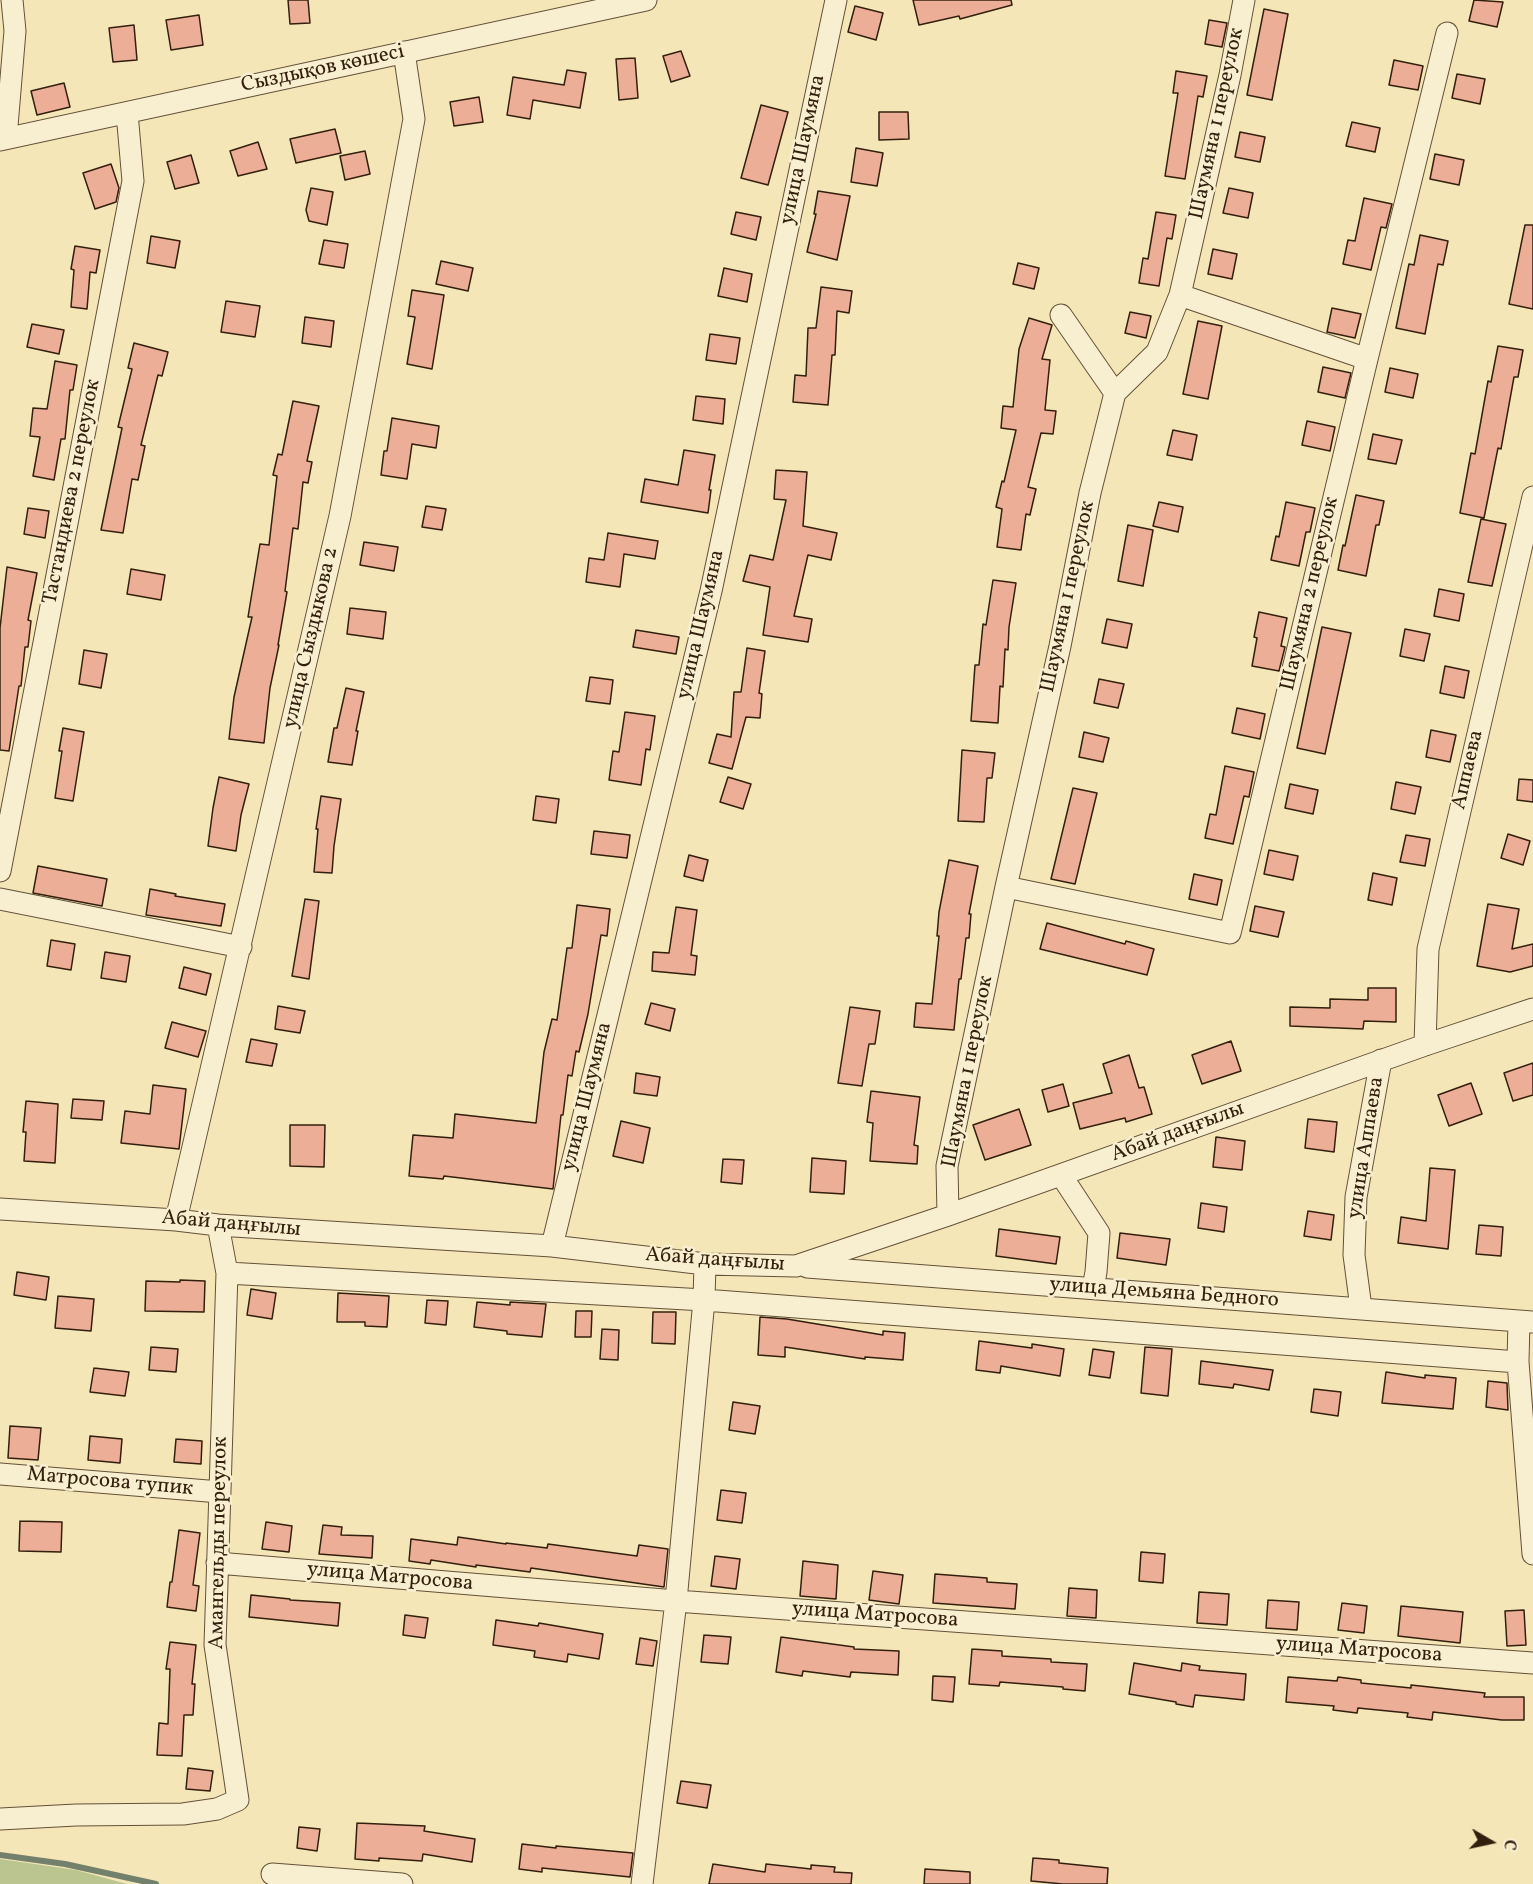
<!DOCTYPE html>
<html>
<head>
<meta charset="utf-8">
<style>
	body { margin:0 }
	#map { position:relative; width:1533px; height:1884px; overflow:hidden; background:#f5e6b7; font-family:Vollkorn,serif }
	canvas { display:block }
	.north { position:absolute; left:1461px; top:1812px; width:60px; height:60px; -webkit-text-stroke:4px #f8efd0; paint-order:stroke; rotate:99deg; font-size:16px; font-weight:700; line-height:24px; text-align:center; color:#321f0d }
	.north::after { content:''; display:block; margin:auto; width:21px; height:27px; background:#321f0d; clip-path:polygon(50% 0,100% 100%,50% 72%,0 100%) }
</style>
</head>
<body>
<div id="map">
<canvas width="1533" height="1884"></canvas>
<div class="north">С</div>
</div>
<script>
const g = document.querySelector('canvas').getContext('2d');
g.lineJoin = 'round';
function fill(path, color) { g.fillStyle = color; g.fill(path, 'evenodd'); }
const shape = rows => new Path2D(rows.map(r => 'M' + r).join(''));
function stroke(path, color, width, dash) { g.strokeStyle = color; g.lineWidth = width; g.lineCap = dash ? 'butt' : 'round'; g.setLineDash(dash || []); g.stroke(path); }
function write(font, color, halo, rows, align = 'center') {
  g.font = font + ' Vollkorn,serif'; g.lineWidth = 5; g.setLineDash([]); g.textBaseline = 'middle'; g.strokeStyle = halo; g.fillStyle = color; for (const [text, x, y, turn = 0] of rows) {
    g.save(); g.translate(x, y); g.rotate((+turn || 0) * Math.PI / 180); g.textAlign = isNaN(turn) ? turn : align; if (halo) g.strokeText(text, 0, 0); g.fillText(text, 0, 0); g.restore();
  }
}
const green = shape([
	[0,1859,76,1870,127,1884,0,1884]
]);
const stream = shape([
	[0,1855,65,1864,156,1884]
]);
const building = shape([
	[288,0,308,0,310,23,290,24,288,0],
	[913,0,1011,0,1012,5,960,19,959,16,919,25,913,0],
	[1474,0,1503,2,1497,27,1469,21,1474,0],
	[855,6,883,13,876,40,848,32,855,6],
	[1264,9,1288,14,1272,100,1247,95,1264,9],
	[199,15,203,45,171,50,166,20,199,15],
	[1209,20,1227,23,1222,47,1205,44,1209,20],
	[134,25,137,60,113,62,109,28,134,25],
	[681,51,690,76,671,82,663,56,681,51],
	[635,58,638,98,619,100,616,59,635,58],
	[1394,60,1423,66,1418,90,1389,85,1394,60],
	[567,70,586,73,580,108,533,100,530,119,507,115,513,77,564,85,567,70],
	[1176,71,1207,76,1203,97,1198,96,1185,179,1165,176,1178,93,1173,93,1176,71],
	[1457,74,1485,79,1480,104,1452,98,1457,74],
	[64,83,70,107,37,115,31,91,64,83],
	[479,97,483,122,454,126,450,102,479,97],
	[761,105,788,112,768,185,741,178,761,105],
	[879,112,908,112,909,139,879,140,879,112],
	[1352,122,1380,128,1375,152,1346,146,1352,122],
	[335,129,341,153,296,163,290,139,335,129],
	[1240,132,1265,137,1260,162,1235,157,1240,132],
	[258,142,267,169,238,176,230,151,258,142],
	[856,148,883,153,877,186,851,182,856,148],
	[365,151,370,174,345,180,340,156,365,151],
	[1435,154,1464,160,1459,185,1430,179,1435,154],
	[191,155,199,183,175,189,167,162,191,155],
	[111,164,119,188,116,202,95,209,83,173,111,164],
	[311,188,333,192,327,225,309,221,306,210,311,188],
	[1229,188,1253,193,1248,218,1223,213,1229,188],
	[818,191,850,196,837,260,807,252,816,214,814,214,818,191],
	[1364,198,1392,204,1386,228,1381,227,1371,270,1343,264,1348,240,1355,241,1364,198],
	[736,212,761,217,756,240,731,234,736,212],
	[1156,212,1176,215,1172,239,1167,238,1159,286,1139,283,1143,258,1148,259,1156,212],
	[1525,225,1533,225,1533,309,1509,304,1525,225],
	[1420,235,1448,241,1443,265,1438,264,1425,334,1396,328,1409,264,1414,265,1420,235],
	[151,236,180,241,175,268,147,263,151,236],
	[324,240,348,244,344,268,319,264,324,240],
	[75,246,100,250,96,273,90,272,87,309,71,307,74,270,71,269,75,246],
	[1213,249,1237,254,1232,279,1208,274,1213,249],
	[441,261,473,268,468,291,436,284,441,261],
	[1018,263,1039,268,1034,289,1013,284,1018,263],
	[724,268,752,274,747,302,718,296,724,268],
	[821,287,852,291,849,313,837,311,835,355,832,355,828,405,793,402,795,375,806,376,808,328,816,328,821,287],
	[412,290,444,295,432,369,407,364,415,317,408,316,412,290],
	[226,301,260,306,255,337,221,332,226,301],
	[1332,308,1361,314,1355,338,1327,332,1332,308],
	[1130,312,1151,316,1146,338,1125,333,1130,312],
	[305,317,334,321,331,347,302,343,305,317],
	[1029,318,1052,325,1042,359,1050,360,1045,410,1056,411,1053,434,1041,433,1028,487,1036,489,1030,515,1026,514,1021,550,997,547,1002,509,996,507,1002,481,1004,482,1016,430,1001,428,1003,406,1013,407,1019,349,1029,318],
	[1198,321,1222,326,1208,399,1183,394,1198,321],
	[32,324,64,330,59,354,27,347,32,324],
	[710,334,740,338,736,364,706,360,710,334],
	[134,343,168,352,162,376,158,375,141,445,145,446,138,480,132,479,123,533,101,530,122,428,118,427,132,369,128,368,134,343],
	[1498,346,1523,350,1518,377,1514,377,1501,449,1498,448,1484,518,1460,513,1471,453,1475,454,1488,381,1491,382,1498,346],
	[55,361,77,365,73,390,70,390,65,439,61,439,54,480,33,476,40,437,30,436,33,408,47,409,55,361],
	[1323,367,1351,373,1345,398,1318,392,1323,367],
	[1390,368,1418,374,1413,398,1385,392,1390,368],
	[696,396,725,399,723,424,693,420,696,396],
	[293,401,319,406,307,461,312,462,308,483,303,482,298,529,293,528,285,591,287,592,278,645,279,645,270,688,264,743,229,739,234,697,252,617,248,617,260,544,269,545,277,476,273,475,278,454,282,455,293,401],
	[392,418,439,426,436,448,412,444,407,479,381,475,384,451,387,451,392,418],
	[1307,421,1335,427,1330,451,1302,445,1307,421],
	[1173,430,1197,435,1192,460,1167,455,1173,430],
	[1373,434,1402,440,1396,464,1368,459,1373,434],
	[684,450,715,455,709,490,711,490,708,513,641,502,645,479,678,485,684,450],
	[776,470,807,472,803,526,837,533,831,560,808,555,794,616,812,619,808,642,763,635,770,587,743,581,750,555,773,560,786,500,774,499,776,470],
	[1356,495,1384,501,1379,525,1376,525,1366,576,1338,570,1343,545,1345,546,1356,495],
	[1159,502,1183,507,1178,532,1153,526,1159,502],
	[1286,502,1315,508,1310,532,1306,532,1299,566,1271,560,1276,536,1279,537,1286,502],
	[426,506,446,509,442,530,422,527,426,506],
	[28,508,49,511,45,538,24,534,28,508],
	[1481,519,1506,524,1492,586,1468,582,1481,519],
	[1128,525,1153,530,1143,586,1118,581,1128,525],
	[608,533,658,541,655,559,624,554,620,587,586,582,589,558,604,560,608,533],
	[364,542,398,547,394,571,360,565,364,542],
	[7,567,37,573,28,620,31,621,28,647,25,647,21,686,19,686,9,751,0,750,0,628,7,567],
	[131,569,165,575,161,600,127,594,131,569],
	[993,580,1016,583,1009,627,1008,650,1005,649,1003,687,1000,686,998,723,971,721,975,665,979,665,983,624,986,625,993,580],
	[1439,589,1464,594,1459,621,1434,616,1439,589],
	[350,608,386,612,383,639,347,634,350,608],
	[1259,612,1287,618,1281,646,1285,647,1279,671,1252,666,1257,638,1254,637,1259,612],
	[1107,619,1132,624,1127,648,1102,643,1107,619],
	[1322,627,1351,633,1325,754,1297,748,1322,627],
	[1405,629,1430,634,1424,661,1400,656,1405,629],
	[636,630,679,637,676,654,633,647,636,630],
	[747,648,765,651,759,693,762,694,760,718,746,717,732,769,709,763,717,734,731,737,734,692,741,692,747,648],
	[84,650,107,654,101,688,79,684,84,650],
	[1445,666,1469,671,1464,698,1440,693,1445,666],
	[590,677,613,680,610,704,586,701,590,677],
	[1099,679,1124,684,1118,708,1094,703,1099,679],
	[346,688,364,692,356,731,358,731,352,765,328,762,334,728,337,728,346,688],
	[1237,708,1265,714,1260,739,1232,733,1237,708],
	[625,712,655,716,650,750,646,749,641,785,609,780,613,751,619,752,625,712],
	[63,728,84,732,73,801,55,798,62,751,59,751,63,728],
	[1431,730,1456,735,1450,762,1426,757,1431,730],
	[1084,732,1109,738,1103,762,1079,757,1084,732],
	[962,750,995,753,992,778,987,778,984,822,958,821,962,750],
	[1225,766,1254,772,1249,797,1244,796,1233,844,1205,838,1210,814,1216,815,1225,766],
	[219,777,249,784,241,815,236,851,208,846,213,808,219,777],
	[728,777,751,784,743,809,720,802,728,777],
	[1519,779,1533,780,1533,802,1517,800,1519,779],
	[1396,782,1421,787,1415,814,1391,809,1396,782],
	[1290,784,1318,790,1313,814,1285,808,1290,784],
	[1073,788,1097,793,1075,884,1051,879,1073,788],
	[321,796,341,799,334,846,332,873,314,872,318,829,316,829,321,796],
	[536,796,559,799,556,823,533,820,536,796],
	[594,831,630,835,627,858,591,854,594,831],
	[1508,834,1530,841,1523,865,1501,858,1508,834],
	[1406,835,1430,839,1425,866,1400,862,1406,835],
	[1269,850,1298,856,1293,880,1264,874,1269,850],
	[689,855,708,860,703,881,684,876,689,855],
	[949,860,978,866,969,914,971,914,969,938,966,938,961,979,959,979,954,1030,914,1027,916,1003,932,1004,939,936,937,936,939,912,949,860],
	[38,866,107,879,102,906,33,893,38,866],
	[1373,873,1397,878,1392,905,1368,900,1373,873],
	[1194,874,1222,880,1217,905,1189,899,1194,874],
	[150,889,176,894,175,896,225,904,221,926,146,915,150,889],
	[305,899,319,901,309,979,292,976,305,899],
	[1488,904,1519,909,1512,949,1533,944,1533,966,1510,972,1477,966,1488,904],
	[577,905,610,909,607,936,601,935,588,1014,579,1052,576,1051,572,1076,568,1075,563,1115,561,1115,553,1189,444,1176,443,1179,409,1176,413,1135,453,1138,455,1114,536,1123,544,1052,552,1019,557,1020,567,948,572,948,577,905],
	[1255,906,1284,912,1278,937,1250,931,1255,906],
	[676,907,697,910,691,955,697,956,695,975,652,971,653,952,669,953,676,907],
	[1047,923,1125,944,1126,941,1154,949,1147,975,1040,949,1047,923],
	[51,940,75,944,71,970,47,966,51,940],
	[105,952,130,956,126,982,101,978,105,952],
	[184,967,211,974,206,995,179,988,184,967],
	[1368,988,1396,988,1396,1022,1364,1021,1363,1029,1290,1026,1290,1007,1330,1008,1330,999,1368,1000,1368,988],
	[651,1003,675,1009,670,1031,645,1024,651,1003],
	[278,1006,305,1011,300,1033,275,1029,278,1006],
	[850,1007,880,1011,875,1044,869,1044,862,1086,838,1083,850,1007],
	[172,1022,206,1031,198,1057,165,1048,172,1022],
	[251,1039,277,1044,272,1066,246,1062,251,1039],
	[1231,1041,1241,1071,1202,1084,1192,1055,1231,1041],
	[1129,1055,1139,1088,1144,1087,1152,1114,1126,1122,1125,1118,1080,1129,1073,1103,1112,1093,1103,1064,1129,1055],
	[1533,1063,1533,1095,1513,1101,1504,1073,1533,1063],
	[636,1073,660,1077,657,1096,634,1093,636,1073],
	[1471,1083,1482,1114,1449,1126,1438,1095,1471,1083],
	[1063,1084,1069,1106,1048,1112,1042,1090,1063,1084],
	[153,1085,186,1089,179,1149,121,1143,125,1111,150,1114,153,1085],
	[871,1091,920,1097,914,1145,918,1146,917,1164,870,1161,873,1123,867,1122,871,1091],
	[73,1099,104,1101,102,1120,71,1118,73,1099],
	[26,1101,58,1104,55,1163,24,1161,26,1132,23,1132,26,1101],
	[1019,1109,1031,1145,985,1160,973,1125,1019,1109],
	[1308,1119,1337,1122,1334,1152,1305,1148,1308,1119],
	[621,1121,650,1128,643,1163,613,1156,621,1121],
	[290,1125,325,1125,324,1167,290,1166,290,1125],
	[1216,1137,1245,1141,1242,1170,1213,1167,1216,1137],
	[812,1158,846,1161,844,1194,810,1192,812,1158],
	[723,1159,744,1160,742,1184,721,1182,723,1159],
	[1430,1168,1455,1170,1448,1249,1398,1243,1401,1217,1426,1221,1430,1168],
	[1201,1203,1227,1207,1224,1232,1198,1228,1201,1203],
	[1308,1211,1334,1215,1331,1240,1304,1236,1308,1211],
	[1479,1225,1503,1227,1501,1256,1476,1254,1479,1225],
	[999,1229,1060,1237,1056,1264,996,1256,999,1229],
	[1120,1233,1170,1239,1166,1265,1117,1258,1120,1233],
	[17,1272,49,1277,46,1300,14,1295,17,1272],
	[180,1280,205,1281,204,1312,145,1311,146,1281,180,1282,180,1280],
	[251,1289,276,1293,272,1319,247,1315,251,1289],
	[338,1293,389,1296,387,1327,365,1326,365,1322,337,1322,338,1293],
	[58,1296,94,1299,91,1331,55,1328,58,1296],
	[427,1300,448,1301,446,1325,425,1323,427,1300],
	[477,1302,510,1305,510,1302,546,1304,542,1337,507,1334,507,1331,474,1327,477,1302],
	[576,1311,592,1311,591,1337,575,1337,576,1311],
	[653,1312,676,1312,675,1344,652,1343,653,1312],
	[760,1317,787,1319,883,1335,883,1331,905,1333,903,1360,865,1357,865,1359,785,1347,785,1357,758,1355,760,1317],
	[602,1329,619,1330,618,1360,600,1359,602,1329],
	[979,1341,1032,1348,1032,1344,1064,1349,1060,1376,1001,1366,1000,1373,976,1370,979,1341],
	[151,1347,178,1349,176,1372,149,1370,151,1347],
	[1145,1347,1172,1349,1168,1396,1141,1393,1145,1347],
	[1093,1349,1114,1352,1110,1378,1089,1375,1093,1349],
	[1201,1361,1273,1370,1269,1390,1234,1384,1233,1388,1199,1384,1201,1361],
	[94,1368,129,1372,125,1396,90,1392,94,1368],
	[1386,1372,1425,1378,1425,1375,1456,1378,1453,1409,1382,1403,1386,1372],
	[1488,1381,1507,1383,1508,1410,1486,1407,1488,1381],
	[1314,1389,1341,1392,1338,1416,1311,1412,1314,1389],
	[733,1402,760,1406,755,1434,729,1430,733,1402],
	[10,1426,41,1428,38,1460,8,1458,10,1426],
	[90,1436,122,1439,120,1463,88,1460,90,1436],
	[176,1439,202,1441,201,1464,174,1462,176,1439],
	[721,1490,746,1493,742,1523,717,1520,721,1490],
	[20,1521,62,1522,61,1552,19,1551,20,1521],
	[266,1522,292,1526,289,1552,262,1549,266,1522],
	[323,1525,342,1527,341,1535,373,1536,372,1558,319,1554,323,1525],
	[179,1530,200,1533,193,1585,199,1586,196,1611,167,1607,170,1582,172,1582,179,1530],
	[458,1537,506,1544,506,1543,547,1548,548,1544,637,1556,639,1545,668,1549,664,1587,531,1568,530,1572,476,1565,476,1567,431,1560,430,1564,409,1561,411,1539,457,1545,458,1537],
	[1141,1552,1165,1554,1163,1583,1139,1581,1141,1552],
	[715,1556,740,1559,736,1589,711,1586,715,1556],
	[803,1561,838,1565,836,1599,800,1596,803,1561],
	[873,1571,903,1575,899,1604,869,1600,873,1571],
	[935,1574,987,1578,987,1582,1017,1584,1015,1609,933,1603,935,1574],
	[1069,1588,1097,1590,1096,1618,1067,1616,1069,1588],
	[1199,1592,1229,1594,1227,1625,1197,1623,1199,1592],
	[251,1595,290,1599,290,1600,340,1603,338,1626,249,1617,251,1595],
	[1268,1600,1299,1602,1297,1630,1266,1628,1268,1600],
	[1342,1603,1367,1606,1364,1633,1338,1630,1342,1603],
	[1401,1606,1463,1612,1460,1643,1398,1636,1401,1606],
	[1524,1610,1526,1645,1507,1646,1505,1611,1524,1610],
	[405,1615,428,1618,425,1638,403,1635,405,1615],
	[496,1620,538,1626,539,1623,603,1634,599,1659,568,1654,567,1662,534,1657,535,1651,493,1645,496,1620],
	[704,1635,731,1637,728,1664,701,1662,704,1635],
	[781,1637,854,1647,854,1649,899,1651,898,1675,851,1672,850,1677,803,1671,802,1676,776,1672,781,1637],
	[640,1638,657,1641,653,1666,636,1664,640,1638],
	[170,1642,196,1645,192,1684,195,1684,193,1715,184,1715,182,1756,157,1755,159,1723,168,1724,170,1669,166,1669,170,1642],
	[972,1649,1002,1651,1002,1656,1051,1659,1051,1662,1087,1664,1085,1691,1063,1689,1063,1687,1000,1682,999,1686,969,1684,972,1649],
	[1134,1663,1181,1671,1182,1663,1200,1666,1199,1670,1246,1674,1244,1700,1195,1695,1193,1707,1176,1704,1176,1702,1129,1694,1134,1663],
	[933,1676,955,1677,953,1702,932,1700,933,1676],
	[1288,1677,1337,1681,1338,1677,1361,1680,1361,1683,1411,1688,1411,1685,1485,1693,1484,1697,1524,1697,1524,1720,1502,1720,1433,1712,1432,1720,1407,1717,1408,1713,1358,1708,1357,1713,1333,1710,1334,1706,1286,1702,1288,1677],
	[188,1768,213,1771,210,1791,186,1789,188,1768],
	[681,1781,711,1785,707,1808,677,1803,681,1781],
	[357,1823,425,1826,424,1831,475,1839,472,1862,423,1854,422,1861,379,1858,379,1861,355,1859,357,1823],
	[299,1827,320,1829,317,1851,297,1848,299,1827],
	[522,1844,556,1848,556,1846,633,1853,630,1877,542,1868,542,1872,519,1869,522,1844],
	[1033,1858,1059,1860,1059,1863,1108,1868,1107,1884,1063,1884,1031,1881,1033,1858],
	[713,1864,765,1872,766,1864,811,1869,811,1865,835,1867,834,1872,852,1873,851,1884,709,1884,713,1864],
	[925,1869,970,1872,970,1884,924,1884,925,1869]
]);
const minor = shape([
	[6,138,15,31,12,0],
	[0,140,646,0],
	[1180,295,1367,359],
	[1061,315,1115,393],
	[0,871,133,181,127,113],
	[1006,887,1230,933,1367,359,1447,33],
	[0,899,241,947],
	[1425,1045,1428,949,1533,497],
	[1061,1175,1099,1233,1096,1272,1093,1288],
	[0,1209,176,1220,218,1225,552,1246,705,1264,796,1266,948,1215,1425,1045,1533,1009],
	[948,1215,947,1166,1006,887,1060,646,1090,493,1115,393,1157,352,1180,295,1230,75,1244,0],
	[176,1220,340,516,414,119,404,52],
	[552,1246,711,591,836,0],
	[807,1267,1533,1322],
	[227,1273,704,1300,1518,1362],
	[1361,1308,1354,1255,1356,1197,1381,1060],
	[1519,1321,1518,1362,1533,1554],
	[0,1474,220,1492],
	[217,1563,676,1601,1533,1663],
	[0,1819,76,1815,183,1814,217,1809,238,1800,215,1645,227,1273,218,1225],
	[272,1874,402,1884],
	[642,1884,676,1601,704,1300,705,1264]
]);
const streetNames = [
	["Сыздықов көшесі",323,70,-12],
	["Шаумяна 1 переулок",1218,124,-78],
	["улица Шаумяна",804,150,-78],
	["Тастандиева 2 переулок",73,492,-79],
	["Шаумяна 2 переулок",1311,594,-77],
	["Шаумяна 1 переулок",1069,597,-78],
	["улица Шаумяна",702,625,-77],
	["улица Сыздыкова 2",312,638,-77],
	["Аппаева",1469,770,-77],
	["Шаумяна 1 переулок",969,1072,-79],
	["улица Шаумяна",588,1097,-76],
	["Абай даңғылы",1178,1133,-20],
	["улица Аппаева",1367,1148,-81],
	["Абай даңғылы",231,1225,5],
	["Абай даңғылы",715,1261,4],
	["улица Демьяна Бедного",1164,1294,4],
	["Матросова тупик",110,1483,5],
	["Амангельды переулок",220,1543,-89],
	["улица Матросова",390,1578,5],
	["улица Матросова",875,1616,4],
	["улица Матросова",1359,1651,4]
];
fill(green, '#bac58f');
stroke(stream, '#72806c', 6);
fill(building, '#ecae96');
stroke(building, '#321f0d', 1.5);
stroke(minor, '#635138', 23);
stroke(minor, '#f8efd0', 21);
write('21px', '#321f0d', '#f8efd0', streetNames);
</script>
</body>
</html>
